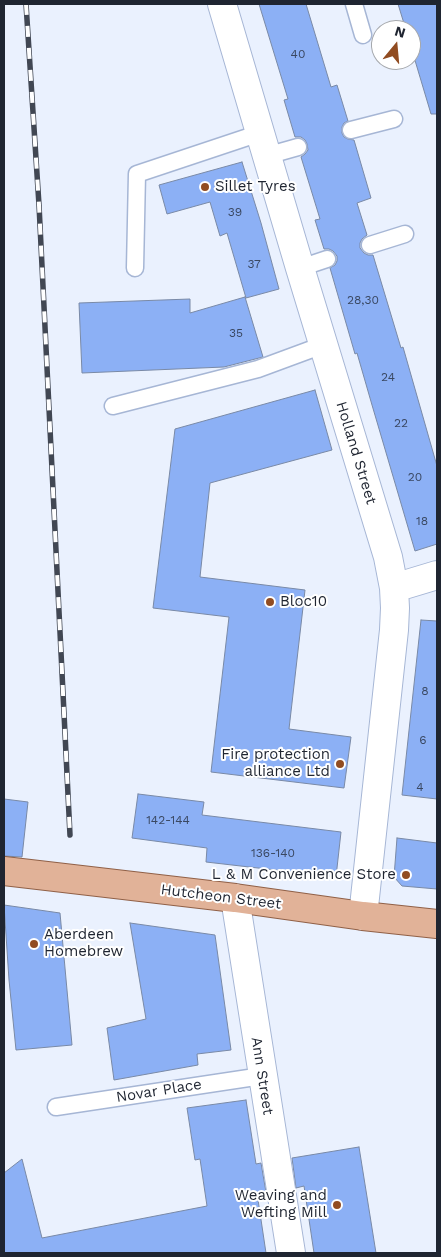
<!DOCTYPE html>
<html>
<head>
<meta charset="utf-8">
<style>
	body { margin:0 }
	#map { position:relative; width:441px; height:1257px; overflow:hidden; background:#eaf1fe; font-family:"Work Sans",sans-serif }
	canvas { display:block }
	.frame { position:absolute; inset:0; border:5px solid #1f2531; pointer-events:none }
	.north { position:absolute; left:371px; top:20px; width:50px; height:50px; box-sizing:border-box; background:#fff; border:1px solid #a5a8ad; border-radius:50%; rotate:17deg; font-size:14px; font-weight:700; line-height:20px; text-align:center; color:#1f2531 }
	.north::after { content:''; display:block; margin:auto; width:18px; height:22px; background:#914c21; clip-path:polygon(50% 0,100% 100%,50% 72%,0 100%) }
</style>
</head>
<body>
<div id="map">
<canvas width="441" height="1257"></canvas>
<div class="frame"></div>
<div class="north">N</div>
</div>
<script>
const g = document.querySelector('canvas').getContext('2d');
g.lineJoin = 'round';
function fill(path, color) { g.fillStyle = color; g.fill(path, 'evenodd'); }
const shape = rows => new Path2D(rows.map(r => 'M' + r).join(''));
function stroke(path, color, width, dash) { g.strokeStyle = color; g.lineWidth = width; g.lineCap = dash ? 'butt' : 'round'; g.setLineDash(dash || []); g.stroke(path); }
function write(font, color, halo, rows, align = 'center') {
  g.font = font + ' "Work Sans",sans-serif'; g.lineWidth = 4; g.setLineDash([]); g.textBaseline = 'middle'; g.strokeStyle = halo; g.fillStyle = color; for (const [text, x, y, turn = 0] of rows) {
    g.save(); g.translate(x, y); g.rotate((+turn || 0) * Math.PI / 180); g.textAlign = isNaN(turn) ? turn : align; if (halo) g.strokeText(text, 0, 0); g.fillText(text, 0, 0); g.restore();
  }
}
const building = shape([
	[259,4,306,4,331,87,337,85,348,121,344,123,342,127,342,133,344,137,348,139,354,140,371,198,357,203,367,235,362,239,360,243,360,248,364,253,368,255,373,255,401,348,403,347,437,466,437,544,415,551,372,405,357,353,355,354,330,268,335,265,337,261,337,256,333,251,329,249,324,249,315,220,320,219,301,157,305,154,308,150,307,144,305,140,301,137,295,137,284,100,288,99,259,4],
	[398,4,437,4,437,114,431,114,411,47,411,30,406,30,398,4],
	[242,162,261,223,279,289,246,298,227,233,220,236,210,202,167,214,159,185,242,162],
	[245,297,263,357,224,367,82,373,79,303,190,299,190,313,245,297],
	[315,390,332,450,210,483,200,577,305,590,289,729,351,737,344,788,211,772,229,617,153,608,175,429,315,390],
	[421,620,437,621,437,799,402,795,421,620],
	[138,794,204,802,202,815,341,832,336,877,206,862,207,848,132,838,138,794],
	[4,799,28,802,22,857,4,856,4,799],
	[397,838,437,843,437,889,402,886,394,877,397,838],
	[4,905,60,913,72,1045,16,1050,9,980,4,905],
	[130,923,215,935,231,1050,197,1054,198,1065,114,1080,107,1028,146,1019,130,923],
	[246,1100,256,1164,261,1163,266,1192,257,1193,266,1253,4,1253,4,1173,22,1159,42,1238,207,1206,200,1159,195,1160,187,1108,246,1100],
	[359,1147,376,1253,314,1253,304,1186,296,1188,292,1158,359,1147]
]);
const lane = shape([
	[354,4,363,35],
	[351,130,394,119],
	[266,156,298,147],
	[370,245,405,234],
	[135,268,137,174,260,133],
	[300,268,327,259],
	[113,406,258,369,323,345],
	[56,1107,262,1076]
]);
const street = shape([
	[222,4,300,268,388,557,394,588,395,608,394,630,363,916],
	[394,588,437,575],
	[235,898,291,1253]
]);
const primary = shape([
	[4,871,235,898,363,916,437,924]
]);
const rail = shape([
	[26,4,39,205,70,835]
]);
const markers = [
	[205,187,5,"#914c21"],
	[270,602,5,"#914c21"],
	[340,764,5,"#914c21"],
	[406,875,5,"#914c21"],
	[34,944,5,"#914c21"],
	[337,1205,5,"#914c21"]
];
const numberNames = [
	["40",298,54],
	["39",235,212],
	["37",254,264],
	["28,30",363,300],
	["35",236,333],
	["24",388,377],
	["22",401,423],
	["20",415,477],
	["18",422,521],
	["8",425,691],
	["6",423,740],
	["4",420,787],
	["142-144",168,820],
	["136-140",273,853]
];
const poiNames = [
	["Sillet Tyres",215,187],
	["Bloc10",280,602],
	["Fire protection",330,755,"right"],
	["alliance Ltd",330,772,"right"],
	["L & M Convenience Store",396,875,"right"],
	["Aberdeen",44,935],
	["Homebrew",44,952],
	["Weaving and",327,1196,"right"],
	["Wefting Mill",327,1213,"right"]
];
const streetNames = [
	["Holland Street",356,453,73],
	["Hutcheon Street",221,897,7],
	["Ann Street",262,1076,81],
	["Novar Place",159,1091,-9]
];
fill(building, '#8cb0f5');
stroke(building, '#7989a6', 1);
stroke(lane, '#a6b6d5', 19);
stroke(street, '#a6b6d5', 30);
stroke(primary, '#906047', 30);
stroke(lane, '#fff', 16);
stroke(street, '#fff', 28);
stroke(primary, '#e1b298', 28);
stroke(rail, '#414753', 5.5);
stroke(rail, '#fff', 4, [11]);
for (const [x, y, r, color] of markers) { const dot = new Path2D(); dot.arc(x, y, r, 0, 2 * Math.PI); g.fillStyle = color; g.fill(dot); stroke(dot, '#fff', 2); }
write('12px', '#3a4862', null, numberNames);
write('15px', '#1f2531', '#fff', poiNames, 'left');
write('15px', '#1f2531', '#fff', streetNames);
</script>
</body>
</html>
